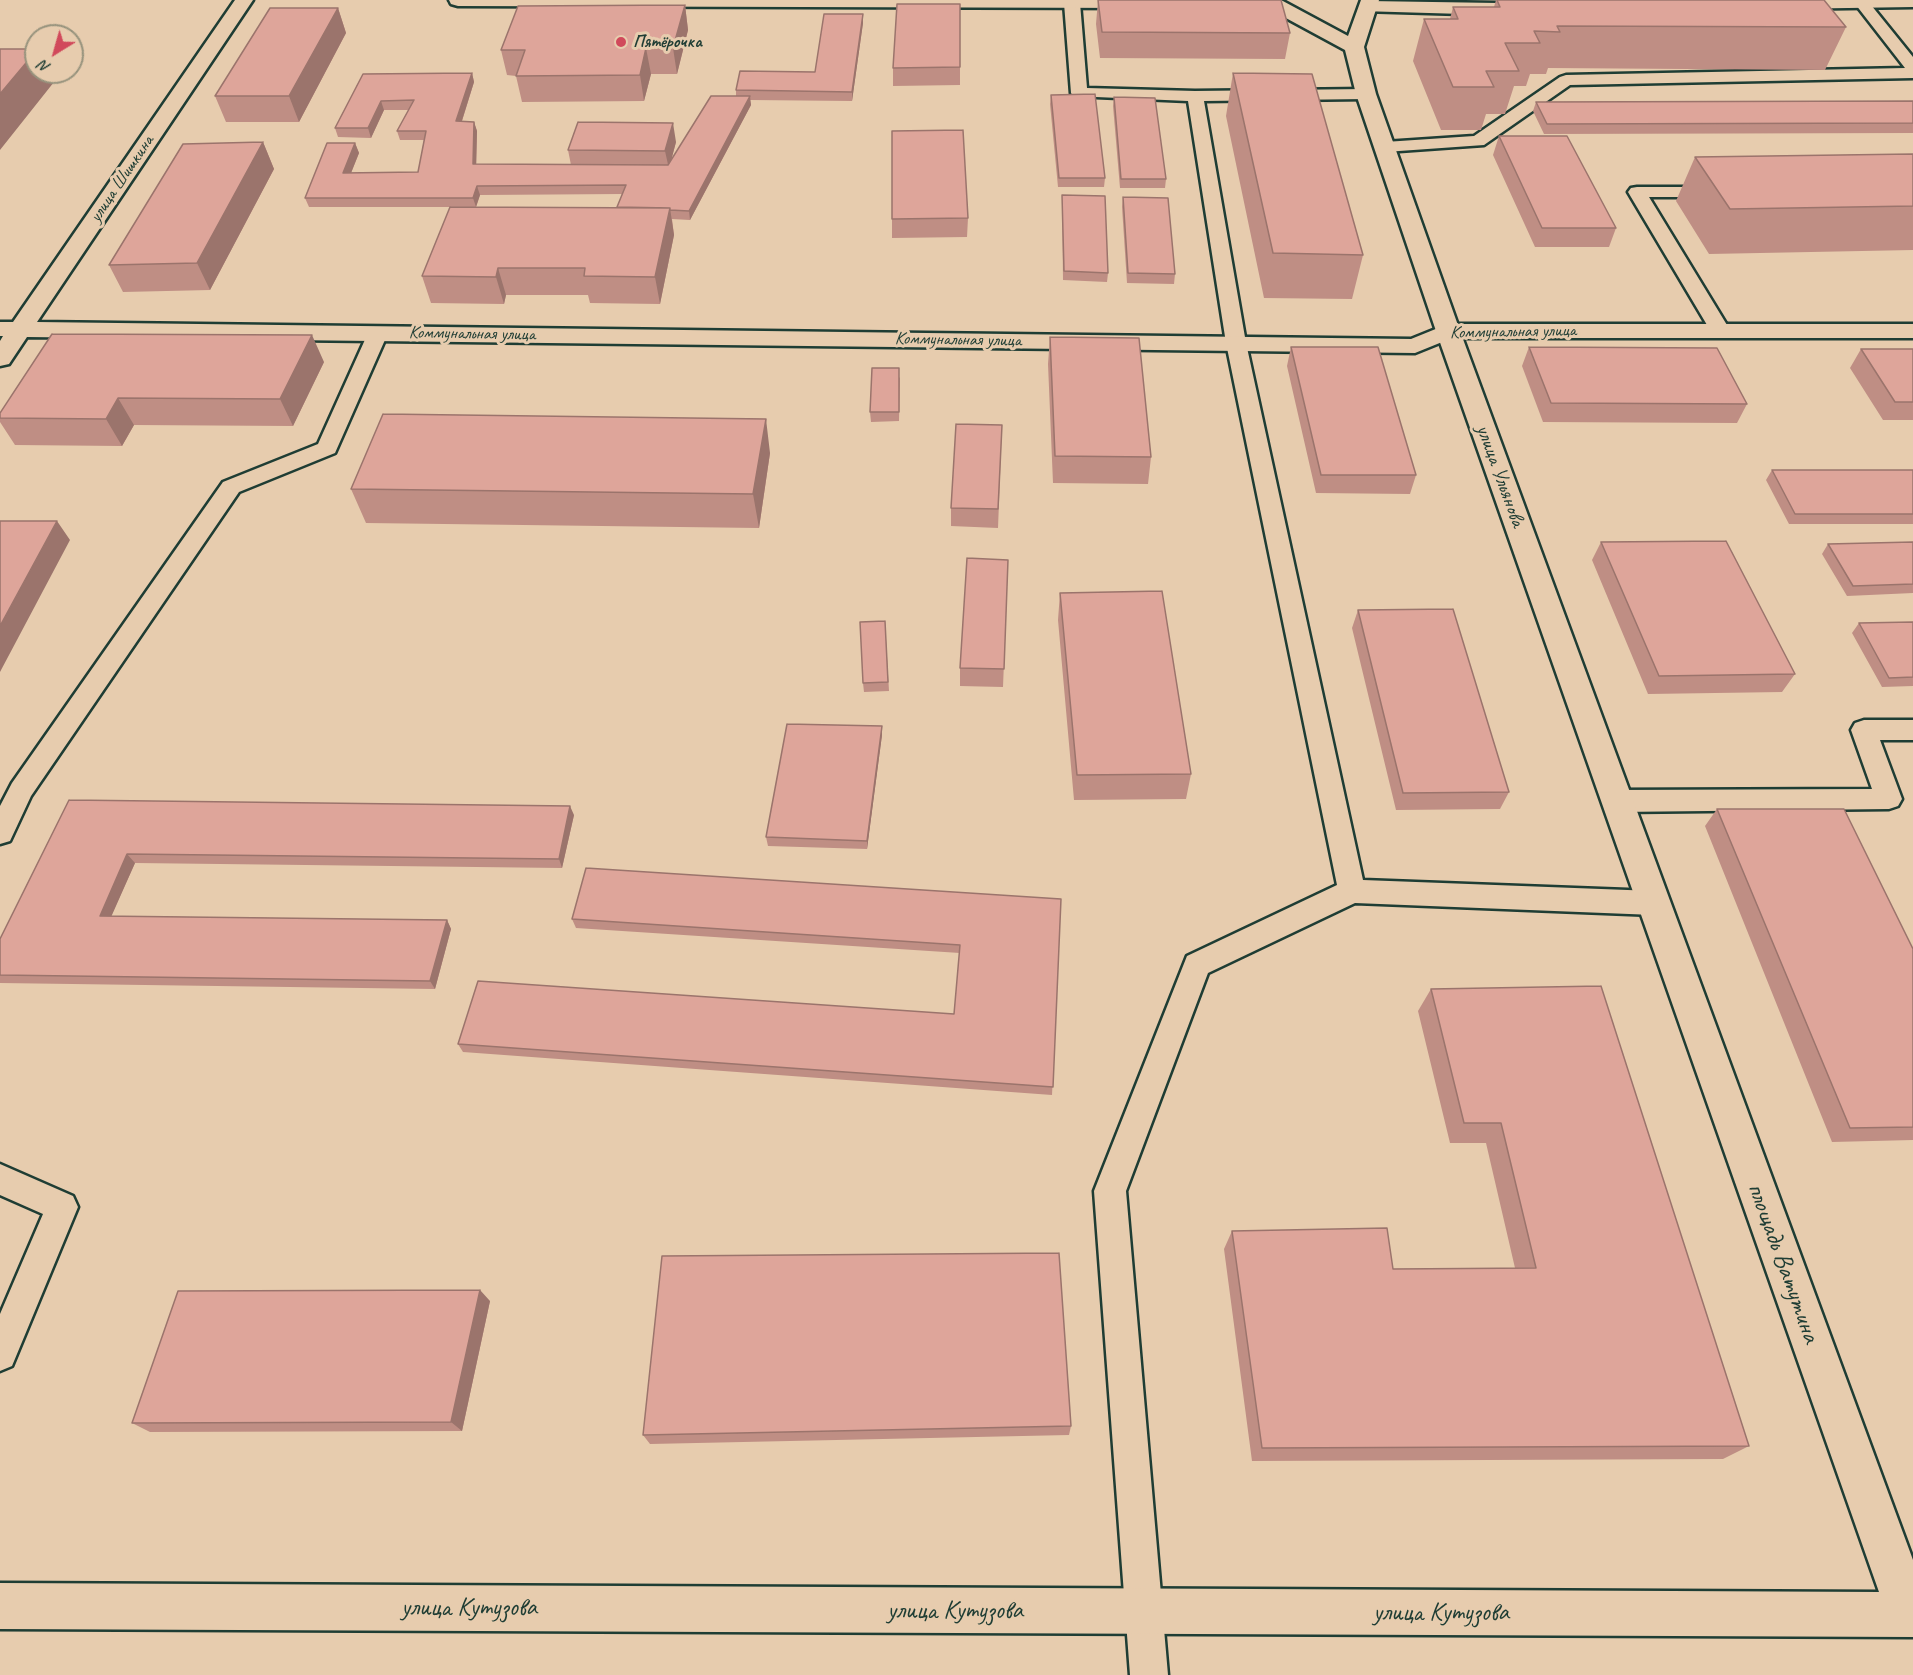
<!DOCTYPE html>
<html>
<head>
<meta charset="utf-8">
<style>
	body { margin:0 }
	#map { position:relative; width:1913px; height:1675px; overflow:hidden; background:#e7ccae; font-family:Caveat,sans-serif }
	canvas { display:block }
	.north { position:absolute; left:24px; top:24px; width:60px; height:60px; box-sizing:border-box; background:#e7ccae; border:2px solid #97937d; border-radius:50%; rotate:217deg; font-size:16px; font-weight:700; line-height:24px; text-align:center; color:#1f3d34 }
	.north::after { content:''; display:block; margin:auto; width:21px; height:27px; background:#d1495b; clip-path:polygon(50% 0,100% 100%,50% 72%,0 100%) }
</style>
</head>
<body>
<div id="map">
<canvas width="1913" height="1675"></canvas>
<div class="north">N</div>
</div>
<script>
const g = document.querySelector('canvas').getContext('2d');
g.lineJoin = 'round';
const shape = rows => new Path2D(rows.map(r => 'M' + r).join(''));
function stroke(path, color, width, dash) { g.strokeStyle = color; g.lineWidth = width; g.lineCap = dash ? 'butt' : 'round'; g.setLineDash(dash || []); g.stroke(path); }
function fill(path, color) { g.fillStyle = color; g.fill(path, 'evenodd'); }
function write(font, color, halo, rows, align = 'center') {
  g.font = font + ' Caveat,sans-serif'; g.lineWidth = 6; g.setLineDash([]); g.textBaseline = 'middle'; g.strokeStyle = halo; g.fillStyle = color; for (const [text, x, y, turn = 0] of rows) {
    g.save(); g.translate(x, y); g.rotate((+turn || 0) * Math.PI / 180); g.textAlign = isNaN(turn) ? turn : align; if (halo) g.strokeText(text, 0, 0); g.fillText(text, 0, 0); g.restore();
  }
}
const lane = shape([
	[1066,0,1078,0,1080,3,1087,88,1195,91,1366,89,1374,94,1366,99,1204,101,1246,343,1363,880,1654,891,1664,895,1668,903,1664,911,1654,915,1355,903,1208,973,1126,1191,1168,1675,1130,1675,1094,1191,1187,956,1337,885,1226,343,1188,101,1073,96,1071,93,1064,3,1066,0],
	[1855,0,1867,0,1913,57,1913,78,1570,85,1484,145,1385,152,1379,151,1376,147,1379,143,1385,142,1474,136,1560,77,1566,75,1905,68,1856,5,1855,0],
	[1637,187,1717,187,1723,188,1726,192,1723,196,1717,197,1649,197,1730,330,1727,334,1720,336,1713,334,1710,330,1628,192,1631,188,1637,187],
	[378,327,385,329,388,333,335,453,239,492,31,796,10,841,0,844,0,806,12,783,223,482,318,444,368,333,371,329,378,327],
	[1864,720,1913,720,1913,740,1880,740,1902,799,1898,806,1889,809,1617,812,1608,808,1604,801,1608,794,1617,790,1872,789,1851,730,1855,723,1864,720],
	[0,1164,73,1196,78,1207,12,1366,0,1371,0,1314,43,1214,0,1195,0,1164]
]);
const street = shape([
	[235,0,253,0,37,322,1411,339,1448,324,1913,324,1913,338,1452,338,1415,353,27,337,9,364,0,366,0,341,3,336,0,336,0,322,13,322,235,0],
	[449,0,1151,0,1152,2,1150,6,1143,8,458,6,451,4,449,0],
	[1776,0,1913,0,1913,7,1783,9,1776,7,1774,3,1776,0],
	[1368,1,1497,3,1504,5,1506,9,1504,13,1497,15,1361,11,1359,7,1361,3,1368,1]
]);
const secondary = shape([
	[1258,0,1281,0,1348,36,1361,0,1379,0,1364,47,1376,94,1460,331,1913,1560,1913,1637,0,1629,0,1583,1879,1592,1436,331,1356,94,1345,50,1260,4,1258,0]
]);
const wall = shape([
	[1098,0,1290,33,1285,59,1100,58,1096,24],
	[1496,0,1824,0,1846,27,1825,70,1548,68,1546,74,1530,74,1526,86,1514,86,1505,114,1486,114,1481,130,1441,130,1413,61,1424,19,1450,19,1453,7,1494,7],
	[960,4,960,85,893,86,893,68],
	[685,5,688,30,677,74,651,74,644,101,522,102,516,76,507,75,501,50],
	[338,8,346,33,299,122,226,122,215,96],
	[863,14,863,23,852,101,750,100,751,105,690,220,672,219,674,235,660,304,590,303,588,295,506,295,504,304,431,303,422,276,617,208,622,194,480,195,476,207,309,207,305,198,355,143,359,153,351,173,418,172,424,140,400,140,397,131,409,110,384,110,371,138,338,137,335,128,363,74,472,73,474,82,462,121,474,122,477,131,476,164,571,165,568,150,676,142,671,160,736,96,736,90,815,72],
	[1233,73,1363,255,1352,299,1264,298,1226,116],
	[1051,95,1105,178,1104,187,1058,187,1050,104],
	[1114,97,1166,179,1165,188,1120,188,1113,106],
	[1913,101,1913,133,1544,134,1533,111,1536,102],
	[1499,136,1616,228,1609,247,1535,247,1493,155],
	[263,142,274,169,210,290,123,292,109,265],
	[1913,154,1913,250,1709,254,1676,201,1695,157],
	[1062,195,1108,273,1107,282,1063,280],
	[1123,197,1175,274,1174,284,1127,283,1122,207],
	[968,218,967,237,892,238,892,219],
	[1050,337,1151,457,1148,484,1053,483,1048,364],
	[1291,347,1416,475,1410,494,1316,493,1287,366],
	[1529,347,1747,404,1737,423,1543,422,1522,366],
	[1861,349,1913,349,1913,420,1883,420,1850,368],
	[324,362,293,426,134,425,122,446,15,445,0,422,0,413],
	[900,377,899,421,871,422,870,412],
	[1002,425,998,528,951,526,951,508],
	[770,453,759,528,366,523,351,489],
	[1772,470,1913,470,1913,524,1789,524,1766,480],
	[1601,542,1795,674,1782,692,1648,694,1592,560],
	[1913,542,1913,593,1847,596,1822,554,1828,544],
	[1008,560,1003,687,960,686,960,668],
	[1060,593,1191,774,1186,799,1074,800,1058,620],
	[1358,610,1509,792,1500,809,1396,810,1352,628],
	[885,621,889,691,864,692,863,683],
	[1913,622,1913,686,1882,687,1852,633,1859,623],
	[882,735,867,849,768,846,766,837],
	[69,800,574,815,562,868,135,863,111,916,447,920,451,929,435,989,0,983,0,939],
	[1717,809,1913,949,1913,1140,1832,1142,1705,826],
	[1061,899,1052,1095,463,1052,458,1044,954,1014,960,953,576,928,572,919],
	[1431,989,1749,1446,1723,1459,1252,1461,1224,1249,1232,1231,1393,1269,1515,1268,1486,1143,1450,1143,1418,1011],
	[490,1301,462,1431,150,1432,132,1423],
	[1071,1426,1069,1435,650,1444,643,1435]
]);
const shadedWall = shape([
	[685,5,688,30,677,74,673,48],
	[338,8,346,33,299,122,289,96],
	[863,14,863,23,852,101,852,92],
	[646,48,651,74,644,101,640,75],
	[36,51,36,72,49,72,54,82,0,150,0,94],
	[472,73,474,82,459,130,456,121],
	[750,96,751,105,690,220,689,211],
	[381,101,384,110,371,138,368,128],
	[474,122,477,131,476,174,473,164],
	[673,123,676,142,669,169,665,151],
	[263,142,274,169,210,290,197,263],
	[355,143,359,153,347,183,343,173],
	[477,186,480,195,476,207,473,198],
	[670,208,674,235,660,304,655,277],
	[498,268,506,295,504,304,496,277],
	[312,335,324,362,293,426,280,399],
	[118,398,134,425,122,446,106,419],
	[766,419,770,453,759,528,753,494],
	[57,521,70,540,0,672,0,626],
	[882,726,882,735,867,849,867,841],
	[570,806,574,815,562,868,559,859],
	[127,854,135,863,108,924,100,916],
	[447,920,451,929,435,989,430,981],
	[480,1290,490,1301,462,1431,451,1422]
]);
const building = shape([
	[1098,0,1281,0,1290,33,1102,32,1098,0],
	[1497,0,1824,0,1846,27,1557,26,1560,32,1534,31,1540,43,1505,43,1519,71,1486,71,1494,87,1453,87,1424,19,1458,19,1453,7,1500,7,1497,0],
	[897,4,960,4,960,67,893,68,897,4],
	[685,5,673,48,646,48,640,75,516,76,525,50,501,50,518,6,685,5],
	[270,8,338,8,289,96,215,96,270,8],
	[824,14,863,14,852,92,736,90,740,71,815,72,824,14],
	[0,49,36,49,36,51,0,94,0,49],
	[472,73,456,121,474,122,473,164,668,165,711,96,750,96,689,211,670,210,670,208,617,207,626,185,477,186,473,198,305,198,327,143,355,143,343,173,418,172,426,131,397,131,414,100,381,101,368,128,335,128,363,74,472,73],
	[1233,73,1312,74,1363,255,1273,253,1233,73],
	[1095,94,1105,178,1059,178,1051,95,1095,94],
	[1114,97,1155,98,1166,179,1121,179,1114,97],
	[1913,101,1913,123,1547,124,1536,102,1913,101],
	[578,122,673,123,665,151,568,150,578,122],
	[963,130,968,218,892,219,892,131,963,130],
	[1499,136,1567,136,1616,228,1542,228,1499,136],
	[263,142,197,263,109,265,183,144,263,142],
	[1913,154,1913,206,1730,209,1695,157,1913,154],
	[1062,195,1105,196,1108,273,1064,271,1062,195],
	[1123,197,1168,198,1175,274,1128,273,1123,197],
	[450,207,670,208,655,277,584,276,585,268,498,268,496,277,422,276,450,207],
	[52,334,312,335,280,399,118,398,106,419,0,418,0,413,52,334],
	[1050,337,1139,338,1151,457,1055,456,1050,337],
	[1291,347,1378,347,1416,475,1321,475,1291,347],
	[1529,347,1717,348,1747,404,1551,403,1529,347],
	[1861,349,1913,349,1913,402,1895,402,1861,349],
	[872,368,899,368,899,412,870,412,872,368],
	[383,414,766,419,753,494,351,489,383,414],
	[956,424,1002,425,998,509,951,508,956,424],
	[1772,470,1913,470,1913,514,1795,514,1772,470],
	[0,521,57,521,0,626,0,521],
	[1726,541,1795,674,1659,676,1601,542,1726,541],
	[1913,542,1913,584,1853,586,1828,544,1913,542],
	[967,558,1008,560,1004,669,960,668,967,558],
	[1162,591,1191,774,1077,775,1060,593,1162,591],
	[1453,609,1509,792,1403,793,1358,610,1453,609],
	[885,621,888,682,863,683,860,622,885,621],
	[1913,622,1913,677,1889,678,1859,623,1913,622],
	[787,724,882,726,867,841,766,837,787,724],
	[69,800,570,806,559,859,127,854,100,916,447,920,430,981,0,975,0,939,69,800],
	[1717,809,1844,809,1913,949,1913,1127,1850,1128,1717,809],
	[586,868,1061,899,1053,1087,458,1044,478,981,954,1014,960,945,572,919,586,868],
	[1601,986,1749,1446,1262,1448,1232,1231,1387,1228,1393,1269,1536,1268,1501,1123,1464,1123,1431,989,1601,986],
	[1059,1253,1071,1426,643,1435,662,1256,1059,1253],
	[480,1290,451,1422,132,1423,178,1291,480,1290]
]);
const markers = [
	[621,42,6,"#d1495b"]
];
const farPoinames = [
	["Пятёрочка",633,42]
];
const farStreetnames = [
	["улица Шишкина",122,179,-56],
	["Коммунальная улица",1513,332,-1],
	["Коммунальная улица",472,334,1],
	["Коммунальная улица",958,340,1]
];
const streetNames = [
	["улица Ульянова",1500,476,70]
];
const nearStreetnames = [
	["площадь Ватутина",1783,1263,70],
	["улица Кутузова",469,1608],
	["улица Кутузова",955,1611],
	["улица Кутузова",1441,1613]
];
stroke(lane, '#1f3d34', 5);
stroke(street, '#1f3d34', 5);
stroke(secondary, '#1f3d34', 5);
fill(lane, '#e7ccae');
fill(street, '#e7ccae');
fill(secondary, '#e7ccae');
fill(wall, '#bf8e84');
fill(shadedWall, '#9b746c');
fill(building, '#dea59a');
stroke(building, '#9b746c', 1.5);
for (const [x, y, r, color] of markers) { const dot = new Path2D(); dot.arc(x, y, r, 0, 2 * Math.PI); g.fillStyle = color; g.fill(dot); stroke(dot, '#e7ccae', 2); }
write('bold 18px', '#1f3d34', '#e7ccae', farPoinames, 'left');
write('18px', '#1f3d34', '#e7ccae', farStreetnames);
write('21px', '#1f3d34', '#e7ccae', streetNames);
write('26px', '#1f3d34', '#e7ccae', nearStreetnames);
</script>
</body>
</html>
